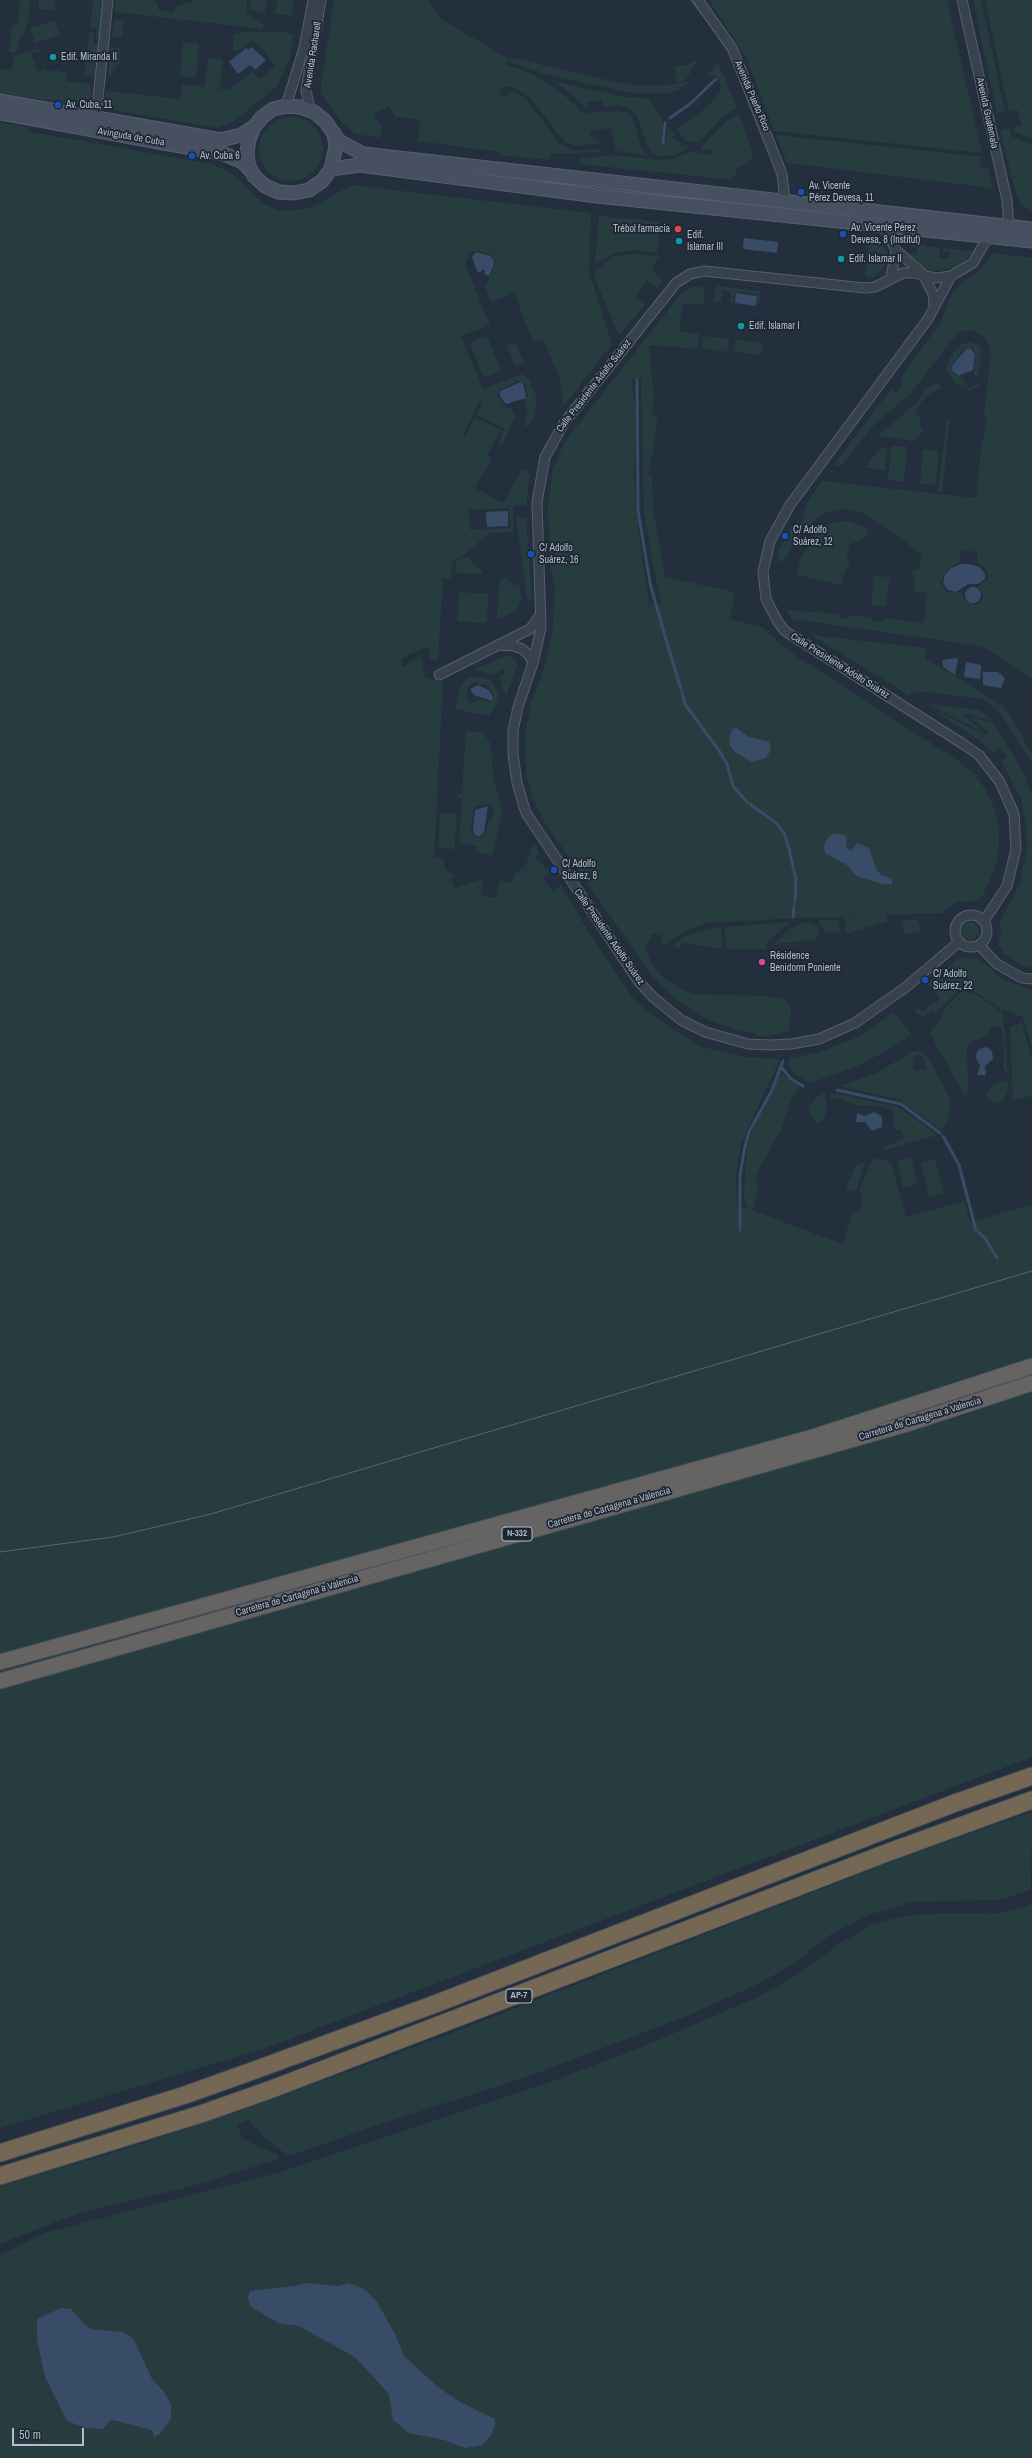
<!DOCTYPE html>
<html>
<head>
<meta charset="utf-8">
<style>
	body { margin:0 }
	#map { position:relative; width:1032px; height:2458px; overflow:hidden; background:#242f3e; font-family:"Archivo Narrow",sans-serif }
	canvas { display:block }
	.scale { position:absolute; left:12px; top:2428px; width:72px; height:18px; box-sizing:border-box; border:2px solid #b4bcc9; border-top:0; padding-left:5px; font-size:12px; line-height:14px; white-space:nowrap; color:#b4bcc9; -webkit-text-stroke:3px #1d2633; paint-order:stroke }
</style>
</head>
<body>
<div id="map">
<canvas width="1032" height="2458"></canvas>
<div class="scale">50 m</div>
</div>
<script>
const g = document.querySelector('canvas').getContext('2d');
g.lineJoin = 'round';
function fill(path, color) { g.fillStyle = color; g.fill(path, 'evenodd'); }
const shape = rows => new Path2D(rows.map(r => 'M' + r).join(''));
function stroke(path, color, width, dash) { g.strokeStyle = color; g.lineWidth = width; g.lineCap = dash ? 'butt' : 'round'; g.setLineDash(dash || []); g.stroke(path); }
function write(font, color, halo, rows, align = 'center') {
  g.font = font + ' "Archivo Narrow",sans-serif'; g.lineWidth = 3.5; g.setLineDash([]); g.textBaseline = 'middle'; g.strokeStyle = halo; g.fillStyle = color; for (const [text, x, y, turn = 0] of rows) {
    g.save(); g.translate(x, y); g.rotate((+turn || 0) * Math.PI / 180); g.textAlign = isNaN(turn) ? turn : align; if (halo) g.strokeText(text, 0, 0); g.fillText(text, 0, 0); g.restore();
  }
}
const green = shape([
	[21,0,31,0,28,19,25,35,21,35,16,52,9,52,12,25,17,25],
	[39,0,56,0,54,11,38,9],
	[93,0,104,0,99,40,96,36,97,28,90,28],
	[116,0,150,0,158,4,158,10,173,12,177,6,197,0,247,0,247,13,263,24,263,29,114,12],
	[251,0,267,0,265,12,249,10],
	[277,0,294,0,291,16,275,14],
	[334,0,429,0,441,19,507,58,517,59,629,85,666,85,689,82,679,90,670,93,632,93,544,74,507,61,506,64,532,74,562,93,583,113,617,111,627,113,633,119,641,146,647,155,616,151,611,128,589,131,590,135,601,143,579,146,565,143,530,97,510,86,499,88,500,95,507,96,508,92,512,91,526,99,560,144,576,151,601,149,602,152,551,154,550,160,499,155,499,152,418,141,420,120,396,117,389,106,374,114,382,128,380,138,356,134,342,123,320,92],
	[709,0,947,0,982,153,774,131,746,57],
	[973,0,981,0,1005,112,997,113],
	[985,0,1032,0,1032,139,1013,131,1013,127,1022,125,1017,109,1009,111],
	[55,20,60,35,35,43,30,28],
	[114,20,124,21,122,38,112,37],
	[90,32,94,33,93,43,98,44,94,77,84,76],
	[245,32,286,32,293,35,290,58,277,86,233,122,217,128,108,109,105,105,106,91,180,99,182,84,205,87,208,58,223,60,220,89,229,90,252,72,259,79,275,66,258,44,256,45,252,41,235,52,233,49,233,35],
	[183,42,199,44,196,78,180,76],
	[111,47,121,48,119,64,114,68,111,78,108,77],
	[37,49,38,51,31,53,38,72,45,69,46,72,60,70,60,72,68,73,67,81,91,84,90,89,92,90,88,106,0,93,0,68,11,70,15,56],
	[698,60,685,81,676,82,675,66,686,65],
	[718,63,737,108,724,116,698,143,685,141,676,129,706,108,721,91,719,79,715,75,706,77],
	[553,81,619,96,649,99,663,120,661,143,666,143,668,126,675,135,672,137,681,142,679,145,688,146,688,148,675,155,657,156,650,151,646,143,637,115,627,108,616,105,604,107,602,100,586,103,591,109,585,108,565,89],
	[739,113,753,153,750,161,736,169,737,174,730,177,732,180,580,164,581,158,615,155,666,161,693,151,709,155,713,153,711,149,708,150,700,148,727,121],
	'259 149a32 32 0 1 1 64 0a32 32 0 1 1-64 0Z',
	[0,122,27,127,26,131,212,164,234,175,261,202,277,210,301,210,321,203,351,185,591,213,589,272,612,344,561,409,563,394,559,377,543,338,533,342,514,293,491,302,485,287,495,266,494,259,490,254,476,251,471,253,465,264,490,325,461,336,483,389,522,374,529,379,537,399,534,416,528,426,524,425,528,412,524,400,528,396,525,384,518,381,499,390,498,396,507,409,511,408,515,416,502,445,498,443,505,429,476,414,483,402,480,400,463,435,465,436,475,417,501,430,487,455,492,458,475,488,503,503,522,469,530,473,526,505,513,506,513,532,489,533,468,552,453,561,450,579,443,578,438,661,430,659,428,647,410,654,401,660,402,667,421,656,425,677,443,683,434,857,443,858,445,869,453,875,459,876,451,879,455,888,484,878,481,896,496,898,500,880,512,883,514,875,526,865,531,848,534,845,540,853,535,857,547,870,551,868,553,872,543,878,552,891,561,885,587,929,633,998,656,1018,702,1047,743,1057,780,1059,741,1144,736,1173,737,1206,751,1209,747,1206,744,1199,746,1152,752,1131,781,1073,801,1088,792,1097,781,1130,758,1171,756,1178,758,1191,752,1210,842,1244,852,1215,859,1210,862,1205,860,1189,873,1158,891,1162,906,1217,965,1201,970,1222,1032,1205,1032,1757,263,2049,0,2128],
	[509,508,511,528,470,530,469,510],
	[1009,128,1011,136,1032,144,1032,211,1022,205,1016,195,1000,130],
	[776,135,985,157,979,159,982,169,988,168,993,188,787,163],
	[599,216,660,222,657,253,632,250,615,253,595,263],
	[869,240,881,242,887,252,885,267,874,277,865,276],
	[911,244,940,248,939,258,949,259,950,252,943,251,944,248,974,252,956,268,931,271,914,264,905,253,917,255,917,248,911,247],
	[993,253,1032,258,1032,679,1005,660,981,646,792,619,787,610,839,614,839,618,846,619,847,615,871,617,872,620,882,622,884,618,924,623,927,593,914,592,915,584,912,571,919,568,922,554,862,512,844,509,830,511,819,517,802,532,785,559,777,563,779,550,791,529,797,522,800,524,806,515,803,512,809,500,822,481,976,498,981,449,987,420,984,416,991,349,985,337,974,331,963,331,956,335,910,394,874,425,844,462,840,466,834,465,891,389,896,393,903,384,899,381,941,321,952,292,979,270],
	[961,550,977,552,977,563,985,568,988,573,988,579,979,586,983,597,981,602,975,605,966,601,962,592,947,592,941,583,946,570,959,562],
	[634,254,663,256,657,258,652,270,663,280,658,288,647,281,635,297,645,304,619,336,594,276,596,270,614,256],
	[693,286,705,288,703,305,683,303,679,328,680,331,699,334,697,349,649,345,654,400,651,414,657,416,655,441,648,475,652,476,653,508,665,577,735,592,730,619,762,627,790,652,960,762,975,775,986,790,995,810,999,830,999,849,995,868,983,895,978,901,957,902,942,913,886,915,888,921,846,934,844,918,868,917,797,918,707,923,682,933,664,946,661,944,661,935,652,934,647,945,644,946,652,964,665,979,680,989,694,994,768,996,785,1000,791,1009,789,1031,770,1036,757,1036,754,1033,738,1030,709,1020,676,1000,652,976,545,823,533,799,527,778,525,756,525,734,531,703,542,675,552,636,555,588,550,564,548,505,553,469,564,443,580,422,680,295],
	[631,379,641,379,644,514,661,605,649,603,639,534,634,479,636,414],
	[716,286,761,291,760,303,757,303,758,294,735,292,733,303,730,303,731,292,722,290,721,302,714,301],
	[487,336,501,371,484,378,470,343],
	[703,336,729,339,728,352,702,348],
	[736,339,763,343,761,355,734,352],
	[515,342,524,363,515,366,507,345],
	[969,342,978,345,981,351,978,379,974,375,976,356,973,348,966,347,963,349,950,368,956,376,963,378,965,386,970,387,979,384,979,387,969,390,960,383,956,385,946,369,950,358,956,350,962,344],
	[938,382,941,388,926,396,914,411,922,421,919,424,924,431,913,441,877,436,917,403,925,389],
	[947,419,950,419,942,492,938,491],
	[891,446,907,447,904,482,888,480],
	[880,448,887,449,885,470,865,468],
	[923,449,939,451,935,485,920,484],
	[516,518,526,518,532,599,530,600,527,597],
	[849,521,867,528,868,533,865,538,849,545,847,560,850,562,844,575,842,585,797,575,800,560,816,533,824,526,835,522],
	[467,556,482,572,482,574,455,573,456,562],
	[874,576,890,577,886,607,871,605],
	[504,577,514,586,519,581,522,599,516,611,497,619,499,582],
	[459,592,488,594,487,623,457,621],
	[811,635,926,648,926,659,1005,707,1032,754,1032,763,1001,714,988,702,982,699,919,691,912,692,910,696],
	[506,656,512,657,518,663,506,697,499,678,505,672,502,669,495,675,475,669],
	[480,677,492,681,498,692,498,701,489,716,455,709,461,685,468,678],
	[474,683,487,685,491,689,494,697,492,702,480,700,469,703,467,698,468,687],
	[928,704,979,710,991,720,961,713,983,732],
	[939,712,983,734,987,735,989,732,967,716,993,723,1027,777,1027,784,1032,794,1032,967,1019,964,1004,953,998,944,1001,931,1000,921,1020,883,1027,848,1026,824,1021,799,1001,761,1007,755,999,747,993,753,979,740,938,713],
	[466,731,484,733,491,745,493,775,502,810,493,856,476,852,477,846,459,843,462,797,457,797,457,794,464,794,462,793],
	[489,804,493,807,493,818,488,822,485,834,482,837,474,836,471,831,473,810,475,807],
	[440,813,456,814,455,849,439,848],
	[819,920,839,920,840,931,826,933,819,924],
	[902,920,918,920,922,930,904,935],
	[790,922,766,943,766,949,727,949,724,931,727,927],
	[805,922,819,927,817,939,775,944,788,930],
	'961 931a9 9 0 1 1 18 0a9 9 0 1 1-18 0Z',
	[718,927,722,929,723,949,681,943,680,948,672,946,685,936],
	[969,958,980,960,1003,979,1032,990,1032,1048,1023,1017,1001,1009,972,990,959,990,936,1013,933,1010,922,1018,915,1010,918,1008,923,1012,940,998,927,983,958,959],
	[964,991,977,995,1003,1013,1008,1077,1003,1066,1005,1051,1001,1027,989,1027,989,1035,970,1042,967,1049,968,1088,966,1098,929,1032,941,1020,942,1011,961,992],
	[893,1012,912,1034,897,1045,856,1067,810,1083,794,1074,788,1065,789,1058,817,1053,848,1041,866,1032],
	[1022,1022,1032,1059,1032,1096,1013,1100,1010,1028],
	[913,1051,920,1051,928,1058,949,1096,950,1105,947,1122,941,1130,900,1100,840,1086,877,1073],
	[919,1054,925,1060,926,1069,914,1071,913,1058],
	[1008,1080,1008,1091,1003,1101,994,1103,985,1096,993,1084],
	[825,1092,827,1110,825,1117,818,1123,809,1114,809,1107,817,1097],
	[833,1093,898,1107,938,1135,887,1149,883,1147,904,1139,901,1130,896,1130,894,1126,892,1110,879,1106,856,1105,841,1099,830,1099,830,1094],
	[911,1157,917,1184,903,1188,897,1160],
	[935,1159,944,1193,929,1197,921,1163],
	[865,1163,856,1191,846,1189,855,1166],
	[1032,1812,1031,1890,998,1900,912,1902,868,1915,828,1936,797,1961,764,1981,687,2016,532,2075,381,2124,289,2156,265,2139,249,2120,237,2125,243,2139,278,2155,279,2159,182,2189,81,2212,0,2244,0,2186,119,2151,231,2114,431,2041,908,1855],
	[1032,1903,1032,2458,0,2458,0,2255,44,2233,281,2172,545,2084,637,2049,758,1997,798,1974,842,1942,873,1924,904,1916,948,1913,994,1914,1022,1908]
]);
const water = shape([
	[251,47,266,60,255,70,250,65,238,74,229,62,246,48,248,50],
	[744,238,778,242,777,253,743,249],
	[476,252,490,256,493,259,494,265,489,276,484,274,485,271,483,269,480,273,477,271,472,257],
	[736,293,757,296,756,306,735,303],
	[967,348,971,349,975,355,973,370,958,376,952,370,952,366],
	[521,382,524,386,526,398,506,404,500,396,500,391],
	[508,511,508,526,487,527,486,512],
	[960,564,969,564,980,567,985,574,985,579,978,584,968,584,956,592,948,590,943,583,945,574,950,569],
	'965 595a8 8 0 1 1 16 0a8 8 0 1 1-16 0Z',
	[958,658,955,675,943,667,942,660],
	[966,662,981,665,980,679,964,677],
	[983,672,998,672,1005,678,1001,688,983,685],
	[478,685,489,690,493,697,492,701,474,695,470,689],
	[737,728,747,736,769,742,771,750,766,758,752,762,735,752,730,745,729,738,732,729],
	[488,806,484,832,480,836,476,836,473,831,475,810],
	[832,834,841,834,847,837,846,848,849,850,851,851,857,843,869,848,876,869,880,874,892,879,892,884,882,884,856,876,847,865,825,853,824,846,826,840],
	[987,1047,992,1051,993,1059,985,1066,986,1075,977,1075,980,1066,975,1056,979,1049],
	[874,1112,882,1117,882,1127,872,1131,865,1122,856,1122,857,1113,865,1116],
	[305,2283,338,2286,349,2283,366,2290,377,2302,395,2334,404,2356,438,2387,460,2402,495,2419,495,2426,490,2437,482,2445,465,2448,444,2440,409,2433,393,2420,389,2394,355,2357,299,2326,278,2323,250,2306,248,2297,250,2291,295,2286],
	[61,2308,71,2309,86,2326,91,2329,122,2332,133,2338,152,2379,165,2393,171,2404,171,2419,160,2434,154,2437,152,2430,117,2421,111,2420,103,2429,86,2428,67,2421,45,2377,37,2339,37,2319]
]);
const stream = shape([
	[692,0,702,14],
	[670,118,690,104,716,79],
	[663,143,665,123],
	[637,380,638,510,650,583,666,640],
	[667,643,681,689],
	[682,692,685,704,720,752,727,764,733,786,747,802],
	[750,804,776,823,784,833,790,851],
	[790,854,796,879,795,902],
	[793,917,794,906],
	[781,1067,791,1079,803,1086],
	[837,1090,901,1104,940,1133],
	[943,1136,959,1165,976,1230,985,1238,997,1258],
	[740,1230,740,1176,744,1151,749,1132,772,1090,783,1061]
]);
const minor = shape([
	[698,0,732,48,743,75,782,174,785,201],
	[962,0,1007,200,1009,227],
	[286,106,304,48,313,0],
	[310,110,306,90,321,0],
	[96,118,108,0],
	[882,224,896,250,891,277],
	[896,250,923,274,933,294,934,305],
	[951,276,936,278,913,273,903,273,875,287,865,288,704,271,690,274,676,283,564,423,545,457,537,502,541,628,533,663,518,707,513,731,513,754,517,783,526,813,639,982,653,997,681,1020,705,1032,748,1044,771,1045,791,1044,819,1039,855,1023,906,987,959,942],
	[498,645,514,646,522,649,529,655,533,663],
	[439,675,530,629,541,614],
	'955 931a16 16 0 1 1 32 0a16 16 0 1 1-32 0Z',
	[984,921,1007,886,1016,849,1014,814,1000,782,979,755,963,744,785,631,778,622,766,599,763,572,770,541,790,505,928,319,951,276,973,263,988,237],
	[979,945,997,964,1022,978,1032,979]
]);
const secondary = shape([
	[0,101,221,140,241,135,254,127],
	[0,113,224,154,243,162,251,171],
	[334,133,336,146,331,169,322,181,309,190,294,193,279,192,265,186,254,176,248,164,247,152,249,139,254,127,262,117,273,109,286,106,300,107,314,112,325,121,339,141,363,154,1032,229],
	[331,169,360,165,597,196,1032,241]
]);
const trunk = shape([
	[0,1662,813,1437,1032,1366],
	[0,1681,907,1424,1032,1383]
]);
const motorway = shape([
	[0,2153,185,2095,255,2070,435,2004,955,1803,1032,1776],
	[0,2176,201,2114,272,2089,889,1852,1032,1800]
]);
const tram = shape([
	[0,1552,113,1537,211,1514,1032,1271]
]);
const markers = [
	[53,57,4,"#0f9aa8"],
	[58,105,4,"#1a4fb4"],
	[192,156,4,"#1a4fb4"],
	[801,192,4,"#1a4fb4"],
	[678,229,4,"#e0444e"],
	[843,234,4,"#1a4fb4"],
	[679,241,4,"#0f9aa8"],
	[841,259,4,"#0f9aa8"],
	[741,326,4,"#0f9aa8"],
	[785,536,4,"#1a4fb4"],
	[531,554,4,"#1a4fb4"],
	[554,870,4,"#1a4fb4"],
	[762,962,4,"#d1479c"],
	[925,980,4,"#1a4fb4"]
];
const shields = [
	[517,1534,30],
	[519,1996,26]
];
const shieldNames = [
	["N-332",517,1534],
	["AP-7",519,1996]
];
const streetNames = [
	["Avenida Racharell",313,55,-81],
	["Avenida Puerto Rico",752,96,67],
	["Avenida Guatemala",987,113,78],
	["Avinguda de Cuba",131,137,10],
	["Calle Presidente Adolfo Suárez",594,386,-52],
	["Calle Presidente Adolfo Suárez",840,666,32],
	["Calle Presidente Adolfo Suárez",609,937,55],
	["Carretera de Cartagena a Valencia",920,1419,-17],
	["Carretera de Cartagena a Valencia",609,1508,-16],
	["Carretera de Cartagena a Valencia",297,1596,-16]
];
const poiNames = [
	["Edif. Miranda II",61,57],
	["Av. Cuba, 11",66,105],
	["Av. Cuba 6",200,156],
	["Av. Vicente",809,186],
	["Pérez Devesa, 11",809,198],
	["Av. Vicente Pérez",851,228],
	["Devesa, 8 (Institut)",851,240],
	["Trébol farmacia",670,229,"right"],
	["Edif.",687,235],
	["Islamar III",687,247],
	["Edif. Islamar II",849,259],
	["Edif. Islamar I",749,326],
	["C/ Adolfo",793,530],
	["Suárez, 12",793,542],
	["C/ Adolfo",539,548],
	["Suárez, 16",539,560],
	["C/ Adolfo",562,864],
	["Suárez, 8",562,876],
	["Résidence",770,956],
	["Benidorm Poniente",770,968],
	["C/ Adolfo",933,974],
	["Suárez, 22",933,986]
];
fill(green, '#263c3f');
fill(water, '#394c67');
stroke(stream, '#394c67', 3);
stroke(minor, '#565f6c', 11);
stroke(secondary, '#565f6c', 15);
stroke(trunk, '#434c59', 17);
stroke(motorway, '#434c59', 19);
stroke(minor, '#38414e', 9);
stroke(secondary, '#465061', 13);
stroke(trunk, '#656462', 15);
stroke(motorway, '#746855', 17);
stroke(tram, '#5a6575', 1);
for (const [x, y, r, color] of markers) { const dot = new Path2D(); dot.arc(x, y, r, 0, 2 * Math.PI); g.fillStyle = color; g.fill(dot); stroke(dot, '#1d2633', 1.5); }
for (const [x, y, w] of shields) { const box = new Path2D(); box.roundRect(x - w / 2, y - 7, w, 14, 3); g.fillStyle = '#1d2633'; g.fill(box); stroke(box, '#b4bcc9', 1); }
write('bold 9px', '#b4bcc9', null, shieldNames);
write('10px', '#b4bcc9', '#1d2633', streetNames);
write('10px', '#b4bcc9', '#1d2633', poiNames, 'left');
</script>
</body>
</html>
